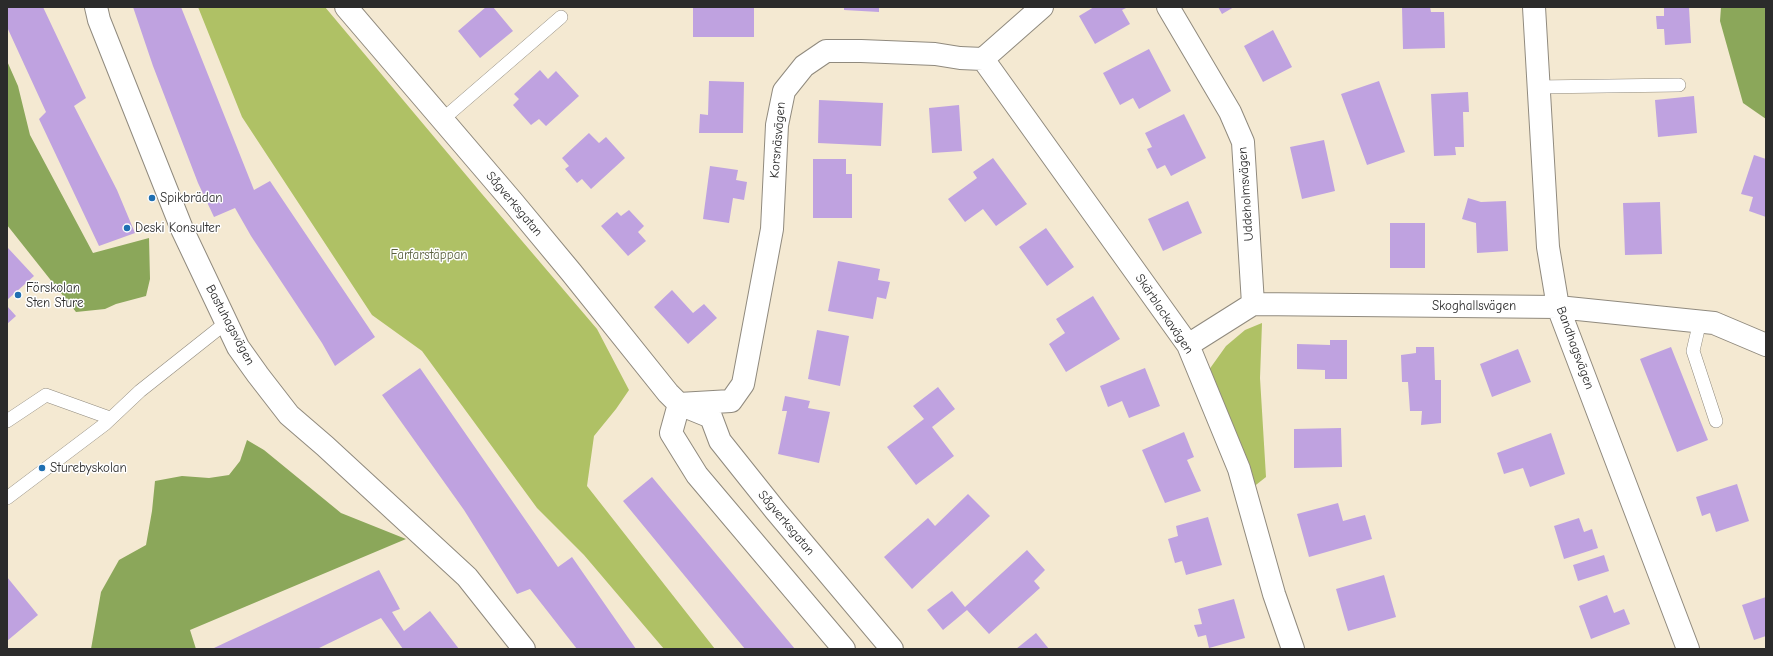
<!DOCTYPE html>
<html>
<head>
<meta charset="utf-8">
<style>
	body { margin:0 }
	#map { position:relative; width:1773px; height:656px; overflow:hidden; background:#f4e9d2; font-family:"Comic Neue",sans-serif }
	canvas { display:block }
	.frame { position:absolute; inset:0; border:8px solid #2b2b2b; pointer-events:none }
</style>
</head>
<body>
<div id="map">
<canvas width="1773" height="656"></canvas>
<div class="frame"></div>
</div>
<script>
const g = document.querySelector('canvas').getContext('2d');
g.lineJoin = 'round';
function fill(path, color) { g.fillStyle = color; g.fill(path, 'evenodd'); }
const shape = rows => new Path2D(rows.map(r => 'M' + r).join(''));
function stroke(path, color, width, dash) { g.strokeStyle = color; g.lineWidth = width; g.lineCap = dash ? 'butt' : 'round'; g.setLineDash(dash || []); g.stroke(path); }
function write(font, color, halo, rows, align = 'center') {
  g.font = font + ' "Comic Neue",sans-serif'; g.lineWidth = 3; g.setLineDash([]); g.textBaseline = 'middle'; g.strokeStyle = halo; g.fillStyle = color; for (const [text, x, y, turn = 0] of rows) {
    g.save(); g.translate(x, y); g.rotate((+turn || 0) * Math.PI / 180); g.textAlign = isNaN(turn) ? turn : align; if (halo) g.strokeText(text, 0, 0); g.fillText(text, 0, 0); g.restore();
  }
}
const green = shape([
	[198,7,325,7,482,194,597,329,629,390,616,409,594,436,587,486,715,649,664,649,584,555,537,508,422,351,372,315,242,117],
	[1262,323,1260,378,1266,477,1247,492,1206,374,1226,346,1245,330]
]);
const forest = shape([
	[1721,7,1766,7,1766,119,1743,103,1720,21],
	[7,61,18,86,30,135,93,253,149,238,150,279,146,296,116,304,105,309,76,312,7,225],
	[247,440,264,450,341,513,406,539,190,630,196,649,91,649,101,592,119,560,146,545,152,511,155,481,182,476,209,478,229,475,240,461]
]);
const building = shape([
	[7,7,43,7,86,98,74,106,117,190,135,233,99,246,39,119,46,112,7,27],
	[133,7,181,7,254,190,270,181,375,337,335,366,322,343,251,236,235,208,214,217,198,183,153,66],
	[486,7,493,7,513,31,480,58,458,31],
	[693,7,754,7,754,37,693,37],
	[844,7,879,7,879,12,844,10],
	[1094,7,1128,7,1122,10,1130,24,1095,44,1079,16],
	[1218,7,1234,7,1222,14],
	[1402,7,1430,7,1431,12,1444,12,1445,48,1403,49],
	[1664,7,1689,7,1691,43,1665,45,1664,29,1657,29,1656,16,1664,16],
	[1273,30,1292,67,1263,82,1244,46],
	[1149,49,1171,91,1139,109,1133,98,1120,105,1103,73],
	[540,70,548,79,556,71,579,96,546,126,539,119,531,125,513,105,519,99,514,94],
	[709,81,744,82,743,133,699,133,700,114,708,115],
	[1379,81,1405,152,1367,165,1341,94],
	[1468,92,1469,112,1463,112,1464,147,1455,147,1456,155,1434,156,1431,94],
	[1694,96,1697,133,1658,137,1655,100],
	[819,100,883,103,881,146,818,143],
	[959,105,962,151,932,153,929,108],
	[1184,114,1206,158,1171,176,1165,165,1157,169,1147,149,1152,147,1145,133],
	[589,133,599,143,606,137,625,158,591,189,582,179,577,183,565,169,569,166,562,158],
	[1324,140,1335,191,1302,199,1290,147],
	[1754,155,1766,159,1766,217,1749,211,1753,197,1741,194],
	[993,158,1027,204,996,226,983,209,965,222,948,199,977,178,973,172],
	[813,159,846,159,846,174,852,174,852,218,813,218],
	[710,166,738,170,736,180,747,182,744,200,733,198,729,223,703,219],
	[1468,198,1481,202,1506,201,1508,251,1477,253,1476,223,1462,219],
	[1188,201,1202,233,1163,251,1148,219],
	[1660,202,1662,254,1625,255,1623,203],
	[629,210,644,226,638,232,646,241,628,256,601,226,617,212,621,216],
	[1390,223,1425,223,1425,268,1390,268],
	[1046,228,1074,267,1047,286,1019,247],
	[8,248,34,276,7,300,7,249],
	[838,261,880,269,878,280,890,282,886,299,877,297,873,319,828,311],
	[672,290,693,313,704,304,717,318,688,344,654,307],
	[1093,296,1120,339,1066,372,1049,344,1065,333,1056,319],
	[7,306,16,316,7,324],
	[817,330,849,336,840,386,808,379],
	[1330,340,1347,340,1347,379,1325,379,1325,370,1297,369,1297,344,1330,345],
	[1416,347,1434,347,1435,380,1441,380,1441,423,1421,425,1422,411,1410,411,1408,382,1402,382,1401,355,1416,353],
	[1671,347,1708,440,1677,452,1640,359],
	[1518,349,1531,382,1492,397,1480,364],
	[420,368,558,567,572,557,636,649,577,649,530,589,517,594,464,510,382,395],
	[1145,368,1160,406,1129,418,1122,401,1108,407,1100,386],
	[938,387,955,409,932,427,954,456,916,485,887,447,924,419,913,406],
	[785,396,810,401,808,408,830,412,819,463,778,454,787,411,782,411],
	[1341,428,1342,467,1294,468,1294,429],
	[1184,432,1194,457,1187,460,1201,491,1165,503,1142,450],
	[1551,433,1565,474,1530,487,1523,468,1504,474,1497,453],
	[652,477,795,649,745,649,623,501],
	[1737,484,1749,521,1716,532,1710,513,1702,516,1696,497],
	[968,494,990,516,912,589,884,557,928,518,935,526],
	[1338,503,1343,521,1365,515,1372,539,1309,557,1297,514],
	[1208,517,1222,565,1186,575,1182,561,1175,563,1168,539,1178,536,1176,526],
	[1579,518,1584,532,1592,529,1598,548,1564,559,1554,526],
	[1027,550,1045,570,1034,581,1040,588,989,634,967,610,943,630,927,610,952,591,965,607],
	[1604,555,1609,571,1578,581,1573,565],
	[379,570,400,609,392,612,404,631,430,611,459,649,403,649,381,618,317,649,215,649,214,648],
	[1384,575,1396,617,1348,631,1336,589],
	[7,577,38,615,7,641],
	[1607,595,1614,613,1624,609,1630,624,1591,639,1579,606],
	[1766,597,1766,636,1754,640,1742,605],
	[1234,599,1245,638,1209,648,1206,635,1198,637,1194,625,1202,624,1198,609],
	[1036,633,1049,649,1016,649]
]);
const service = shape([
	[1537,87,1679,85],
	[443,119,561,17],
	[1700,321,1693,351,1716,421],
	[7,421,46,395,110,418],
	[7,498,105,424,140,391,227,322]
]);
const minor = shape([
	[96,7,99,20,182,229,238,347,258,375,289,415,325,446,467,577,524,649],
	[346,7,512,201,571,272,668,393,679,404,671,433,697,475,844,649],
	[1168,7,1230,112,1243,142,1253,304],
	[1534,7,1548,247,1558,307,1688,649],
	[983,59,1188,345,1239,469,1274,594,1293,649],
	[1188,345,1253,304,1558,307,1714,323,1766,345],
	[679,404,731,401,743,384,772,229,777,125,784,91,804,66,826,51,861,51,935,54,960,58,983,59,1042,7],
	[684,406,711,417,720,441,775,510,892,649]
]);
const markers = [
	[152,198,4,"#1f6fb2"],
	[127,228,4,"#1f6fb2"],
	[18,295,4,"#1f6fb2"],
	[42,468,4,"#1f6fb2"]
];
const streetNames = [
	["Korsnäsvägen",778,140,-85],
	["Uddeholmsvägen",1246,194,-94],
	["Sågverksgatan",514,204,50],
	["Skoghallsvägen",1474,306],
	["Skärblackavägen",1164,314,56],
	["Bastuhagsvägen",230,325,62],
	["Bandhagsvägen",1575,348,70],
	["Sågverksgatan",786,523,50]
];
const poiNames = [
	["Spikbrädan",160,198],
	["Deski Konsulter",135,228],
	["Förskolan",26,288],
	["Sten Sture",26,303],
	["Sturebyskolan",50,468]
];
const parkNames = [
	["Farfarstäppan",429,255]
];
fill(green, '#afc165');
fill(forest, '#8ba75a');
fill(building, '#bfa2e0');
stroke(service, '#908a7e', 14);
stroke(minor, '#908a7e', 24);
stroke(service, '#fff', 13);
stroke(minor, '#fff', 22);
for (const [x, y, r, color] of markers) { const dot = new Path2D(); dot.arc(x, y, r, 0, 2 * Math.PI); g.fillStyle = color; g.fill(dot); stroke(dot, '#fff', 1.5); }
write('13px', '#2b2b2b', '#fff', streetNames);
write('13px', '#2b2b2b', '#fff', poiNames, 'left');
write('13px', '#59603f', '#fff', parkNames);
</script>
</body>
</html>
